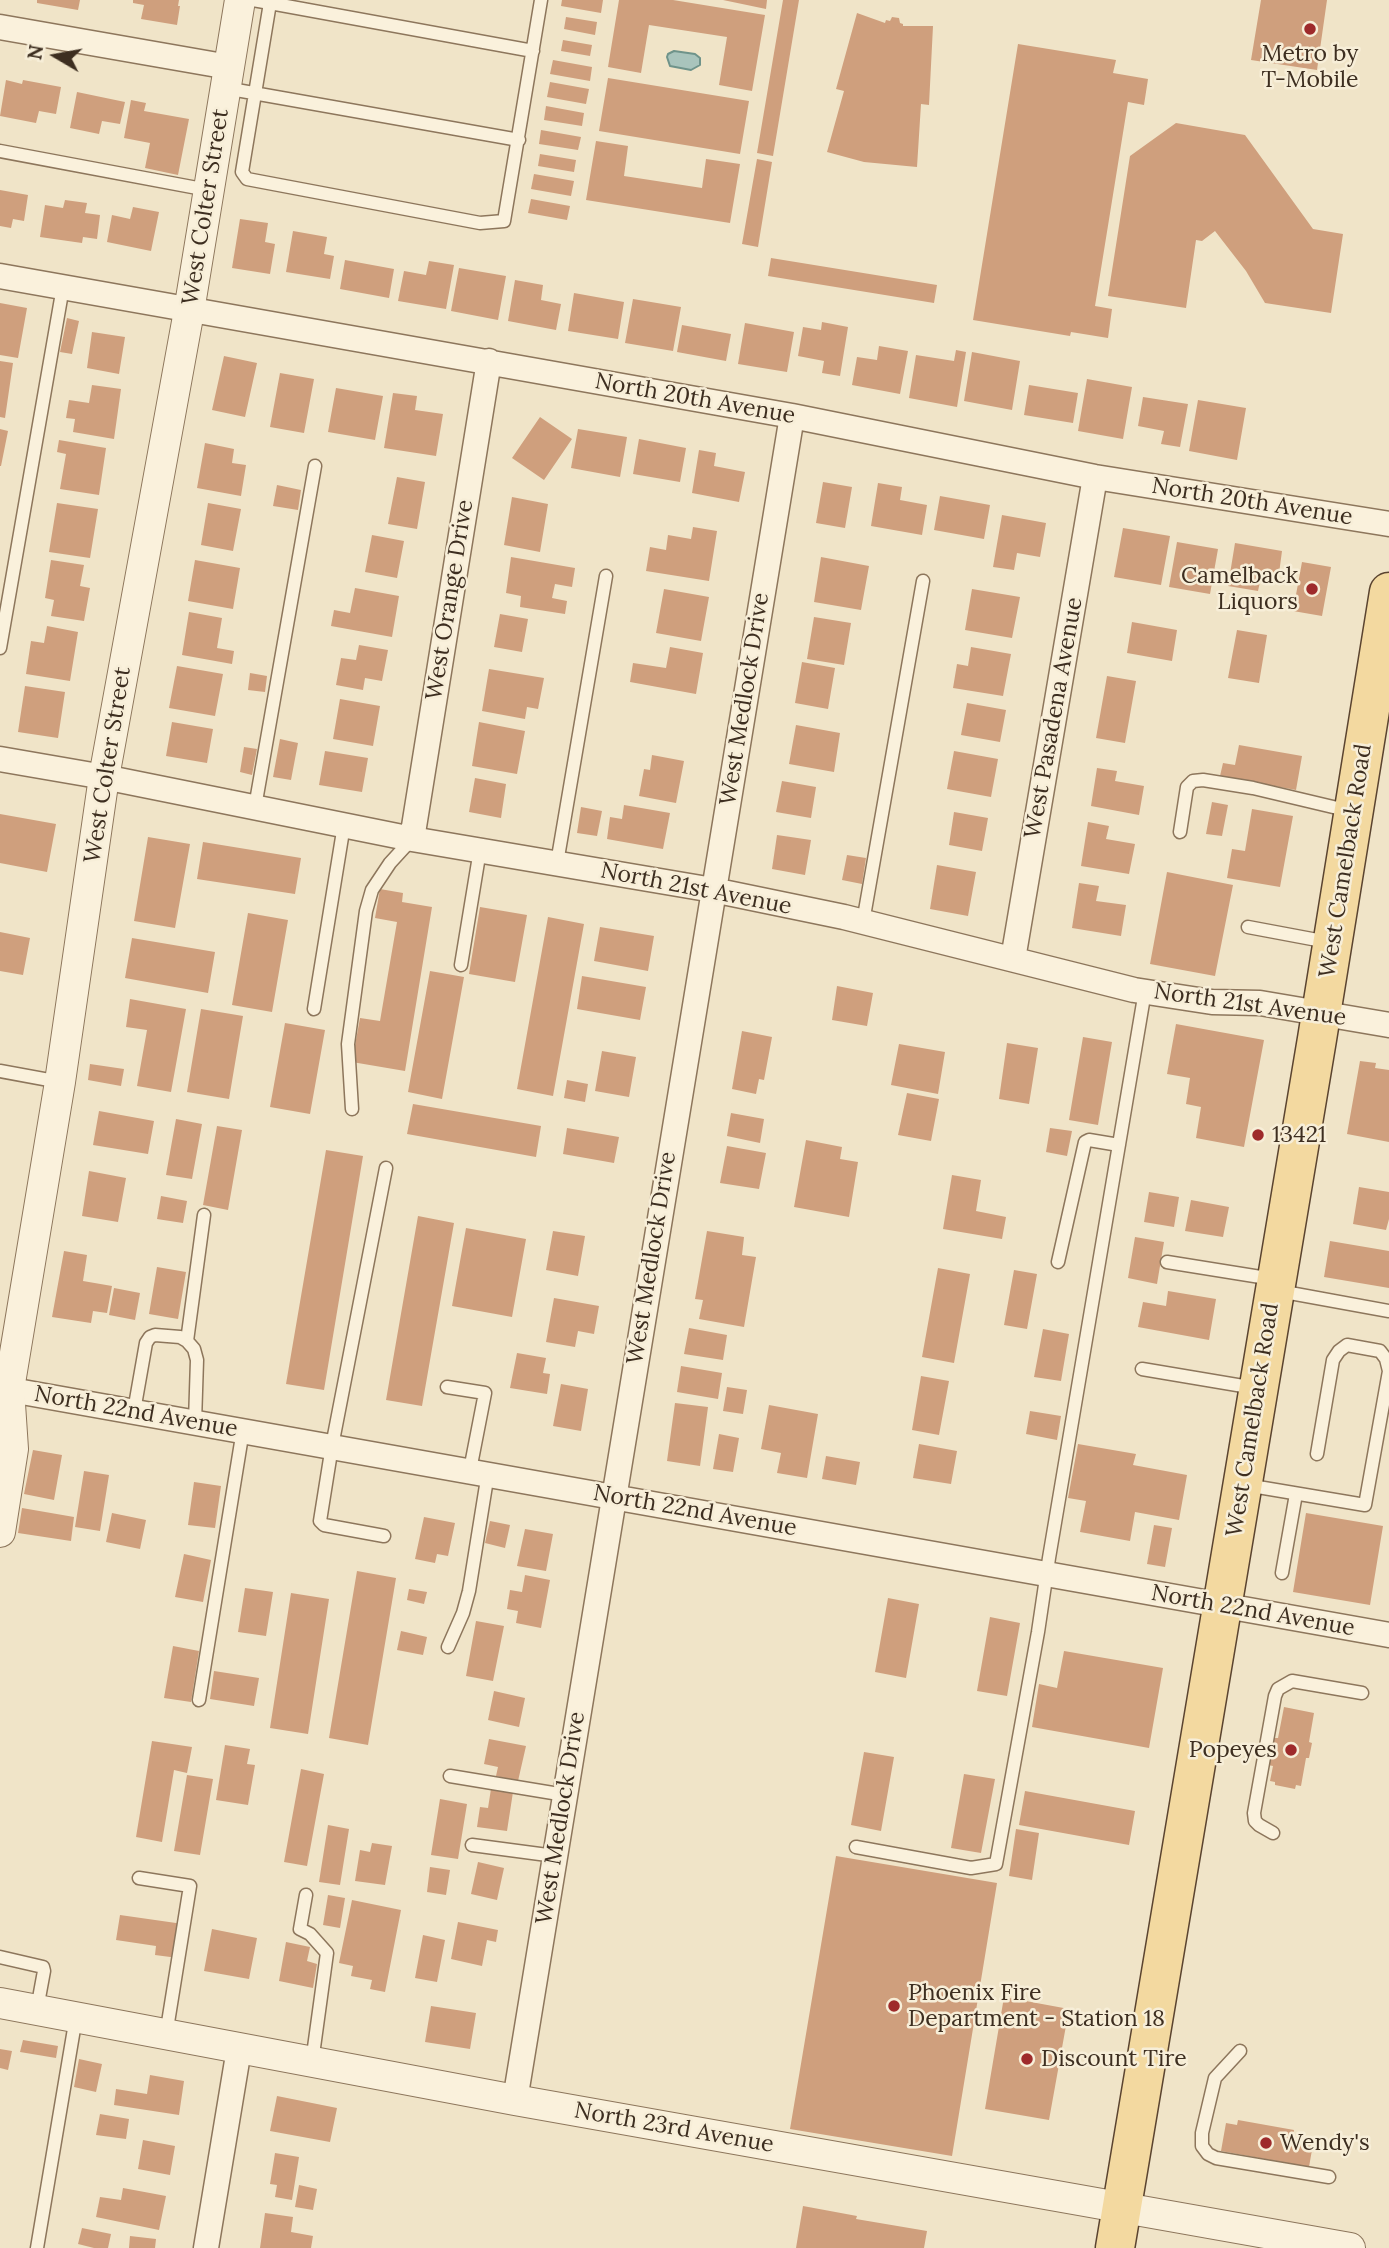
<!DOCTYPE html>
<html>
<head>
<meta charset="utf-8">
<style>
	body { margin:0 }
	#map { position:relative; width:1389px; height:2248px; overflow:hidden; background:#f0e4c8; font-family:Lora,serif }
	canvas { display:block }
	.north { position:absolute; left:21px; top:21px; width:70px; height:70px; -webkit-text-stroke:5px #f7eed8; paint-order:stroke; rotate:280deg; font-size:19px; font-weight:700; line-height:28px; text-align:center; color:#3d2e20 }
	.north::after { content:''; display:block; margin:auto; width:24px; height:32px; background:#3d2e20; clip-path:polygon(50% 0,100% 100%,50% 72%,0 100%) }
</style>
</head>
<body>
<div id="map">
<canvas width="1389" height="2248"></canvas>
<div class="north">N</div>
</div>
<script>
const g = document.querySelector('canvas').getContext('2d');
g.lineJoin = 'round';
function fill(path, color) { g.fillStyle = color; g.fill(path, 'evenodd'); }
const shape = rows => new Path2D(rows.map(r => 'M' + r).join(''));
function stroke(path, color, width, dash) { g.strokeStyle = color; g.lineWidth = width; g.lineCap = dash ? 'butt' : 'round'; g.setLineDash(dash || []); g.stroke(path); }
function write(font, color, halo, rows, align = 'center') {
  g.font = font + ' Lora,serif'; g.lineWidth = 5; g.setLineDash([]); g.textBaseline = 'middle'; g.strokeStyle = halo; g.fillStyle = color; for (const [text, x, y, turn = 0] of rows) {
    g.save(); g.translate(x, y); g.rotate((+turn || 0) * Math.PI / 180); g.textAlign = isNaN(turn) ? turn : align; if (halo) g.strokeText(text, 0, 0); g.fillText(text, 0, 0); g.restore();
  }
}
const water = shape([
	[674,51,695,54,700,58,700,65,691,70,670,66,667,57,668,54,674,51]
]);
const building = shape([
	[37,0,80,0,78,10,37,3],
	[133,0,179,0,178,6,180,6,177,25,141,19,144,5,133,3],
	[562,0,603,0,601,13,561,6],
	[619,0,673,0,765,15,752,91,719,85,727,37,649,25,641,73,608,67],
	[723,0,767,0,766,9],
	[783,0,799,0,773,156,757,153],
	[1261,0,1327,0,1317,70,1251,60],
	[857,13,885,23,886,20,890,21,892,17,899,18,900,23,903,24,903,26,933,26,929,105,921,104,917,167,864,162,827,152,844,91,836,89],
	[566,17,597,22,595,35,564,29],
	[563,40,592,45,590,56,561,51],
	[1018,44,1116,60,1113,73,1148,79,1144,105,1128,102,1095,306,1112,309,1108,338,1071,332,1070,336,973,320],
	[553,60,592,67,590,81,550,74],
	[608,78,749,101,740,154,599,131],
	[6,80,22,84,23,80,61,87,56,114,39,111,36,123,0,116],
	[550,82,589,89,586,104,547,97],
	[77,92,125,102,120,124,102,121,99,134,70,128],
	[131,100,146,103,144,111,189,119,178,175,145,168,150,143,124,138],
	[546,106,584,113,582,126,544,120],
	[1176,123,1245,135,1313,229,1343,234,1331,313,1265,303,1246,271,1215,231,1202,241,1196,240,1186,308,1108,296,1130,156],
	[541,130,581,137,578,150,539,144],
	[596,141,628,146,624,176,702,188,706,159,740,164,730,223,586,200],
	[540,154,576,160,574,172,538,166],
	[757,159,772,162,758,247,742,244],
	[534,174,574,181,571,196,531,189],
	[0,190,28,195,24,221,13,219,11,228,0,226],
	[531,199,570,206,567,220,528,213],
	[65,200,87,203,85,213,100,215,97,239,83,237,82,243,40,237,45,205,63,208],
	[133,207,159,212,151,251,107,242,112,215,130,219],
	[240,219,268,223,265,242,275,244,270,274,232,268],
	[293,231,327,237,324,254,334,256,330,279,286,272],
	[771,258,937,285,934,303,768,276],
	[345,260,394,269,389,298,340,289],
	[429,261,454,265,446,309,398,301,404,271,426,275],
	[459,268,506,276,498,320,451,311],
	[515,280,543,285,541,300,561,304,556,330,508,321],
	[574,293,624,302,618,339,568,331],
	[633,299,681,307,673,351,625,343],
	[0,303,27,308,18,358,0,355],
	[67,318,79,321,72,354,60,352],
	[822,322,848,327,840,376,822,373,824,361,798,356,803,327,821,330],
	[745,323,794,332,787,372,738,364],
	[682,325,731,334,726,361,677,352],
	[92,332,125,337,119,374,87,368],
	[879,346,908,351,900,394,852,385,857,357,877,360],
	[956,350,966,352,957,407,909,398,916,355,954,361],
	[972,352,1020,361,1012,410,964,401],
	[224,356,257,363,245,417,212,410],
	[0,361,13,363,5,418,0,417],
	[280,373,314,379,304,433,270,427],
	[1087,379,1132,387,1123,439,1078,431],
	[92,385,121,389,114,439,73,432,75,419,66,418,69,400,89,403],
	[1029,385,1078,393,1073,423,1024,415],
	[336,388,383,396,375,440,328,432],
	[393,393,417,396,415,410,443,414,436,456,384,448],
	[1143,397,1188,404,1180,447,1161,444,1164,431,1138,426],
	[1198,400,1246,408,1237,460,1189,451],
	[540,417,572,439,544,480,512,458],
	[0,429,8,431,1,466,0,466],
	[578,429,627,437,620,477,571,468],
	[639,439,686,448,680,482,633,474],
	[59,440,106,448,99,495,60,489,66,454,57,452],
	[205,443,234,449,232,463,246,465,241,496,197,488],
	[699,450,716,453,714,466,745,472,739,502,692,493],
	[397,477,425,482,417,529,388,524],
	[823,482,852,487,845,528,816,523],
	[878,483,902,487,900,500,927,505,922,535,871,526],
	[277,485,301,490,298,510,273,506],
	[940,496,990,505,984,539,934,530],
	[512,497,548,504,540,552,504,545],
	[57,503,98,509,90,558,49,552],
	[208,503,241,509,233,551,201,545],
	[1002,515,1046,523,1040,557,1017,553,1014,570,993,567],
	[693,527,717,531,709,581,646,571,650,547,666,550,668,535,691,539],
	[1123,528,1170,536,1161,585,1114,577],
	[372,535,404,541,397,578,365,572],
	[1177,542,1218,549,1210,594,1169,587],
	[1235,543,1282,551,1278,581,1261,577,1258,591,1228,586],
	[511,557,575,568,572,587,555,584,552,598,567,601,565,614,520,607,521,596,506,593],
	[821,557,869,566,861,610,814,602],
	[51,560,84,565,80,586,90,588,84,621,51,616,54,600,45,598],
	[195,560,240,568,233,609,188,601],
	[1302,562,1331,567,1322,616,1293,611],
	[355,588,399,596,392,637,331,626,334,610,350,613],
	[664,589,709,597,701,641,656,633],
	[972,589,1020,597,1012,638,965,630],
	[189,612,222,618,217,648,234,651,232,664,182,655],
	[500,614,528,619,522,652,494,647],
	[814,617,851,623,844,665,807,659],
	[1132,622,1177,630,1172,661,1127,653],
	[47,626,78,632,70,681,26,674,31,641,44,643],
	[1237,630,1267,635,1259,683,1228,678],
	[359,645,388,650,382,681,365,678,363,690,336,685,341,658,356,660],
	[670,647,703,653,696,694,630,682,633,663,666,668],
	[971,647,1011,654,1003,696,953,688,957,664,968,666],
	[802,662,835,668,828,709,795,703],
	[177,666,223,674,215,716,169,708],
	[489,669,544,678,538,709,527,707,525,719,482,711],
	[250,673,267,676,265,692,248,690],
	[1107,676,1136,681,1125,743,1096,738],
	[25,686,65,692,58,738,18,732],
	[340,699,380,706,373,746,333,739],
	[967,703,1006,710,1000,742,961,735],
	[172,722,213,729,207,763,166,756],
	[479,722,525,731,517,774,472,766],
	[796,725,840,733,834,772,789,764],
	[280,739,298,743,291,780,273,777],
	[1239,745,1302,756,1296,790,1220,776,1223,763,1235,765],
	[244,747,257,749,252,775,240,772],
	[325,751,368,758,362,792,319,785],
	[954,751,998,759,991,797,947,789],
	[652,755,684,761,676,803,639,796,644,769,650,770],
	[1097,768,1117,771,1115,781,1144,786,1139,815,1091,806],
	[475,778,506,784,501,818,469,812],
	[782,781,816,787,811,818,776,812],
	[1212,802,1228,805,1222,836,1206,834],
	[624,805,670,813,663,849,607,839,610,817,622,819],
	[581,807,602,811,597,836,577,833],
	[1252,809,1293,816,1280,887,1227,878,1232,849,1245,851],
	[954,812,988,818,982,851,949,845],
	[0,814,56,824,47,872,0,863],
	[1088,822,1109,826,1106,839,1135,844,1129,874,1081,866],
	[777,835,811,840,805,875,772,869],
	[148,837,190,844,175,928,134,921],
	[203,842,301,858,295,894,197,879],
	[847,855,866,858,862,884,842,880],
	[937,865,976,872,968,916,930,909],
	[1167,872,1233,885,1215,976,1150,964],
	[1079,883,1099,886,1096,901,1126,905,1121,936,1072,928],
	[380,889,403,893,402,902,432,907,405,1071,352,1062,360,1018,380,1021,397,922,375,918],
	[480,907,527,915,515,982,469,974],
	[248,913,288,920,272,1012,232,1005],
	[548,917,584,924,553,1096,517,1089],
	[600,927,654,936,648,971,594,961],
	[0,932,30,938,23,975,0,971],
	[132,938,215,952,208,993,125,978],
	[430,971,464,977,442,1099,408,1092],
	[582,976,646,987,640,1020,577,1009],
	[837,986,873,993,867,1026,832,1020],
	[130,999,186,1009,171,1092,137,1086,147,1030,126,1027],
	[201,1009,243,1016,229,1099,187,1092],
	[285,1023,325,1030,310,1114,270,1107],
	[1176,1024,1264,1040,1244,1147,1196,1138,1201,1107,1186,1104,1190,1078,1167,1074],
	[742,1031,772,1037,764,1080,759,1079,756,1094,732,1089],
	[1083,1037,1112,1042,1098,1125,1069,1120],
	[1007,1043,1038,1048,1029,1104,999,1099],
	[899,1044,945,1052,938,1094,891,1085],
	[602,1051,636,1057,629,1097,595,1091],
	[1360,1061,1376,1063,1375,1068,1389,1070,1389,1142,1347,1134],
	[90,1064,124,1069,121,1086,88,1080],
	[567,1080,588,1084,585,1102,564,1098],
	[907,1093,939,1099,931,1141,898,1135],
	[413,1104,541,1126,536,1157,407,1134],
	[99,1111,154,1121,148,1154,93,1145],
	[731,1113,764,1119,760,1143,727,1136],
	[176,1119,202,1124,192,1179,166,1175],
	[217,1126,242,1130,228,1210,203,1205],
	[567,1128,619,1137,614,1163,563,1154],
	[1050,1128,1072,1131,1067,1156,1046,1152],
	[806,1140,842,1147,840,1159,858,1162,849,1217,794,1207],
	[727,1146,766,1153,759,1189,720,1183],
	[326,1150,363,1156,324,1390,286,1384],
	[89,1171,126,1178,118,1222,82,1216],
	[952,1175,981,1180,976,1211,1006,1217,1002,1239,943,1229],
	[1359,1187,1389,1192,1389,1219,1386,1230,1353,1224],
	[1149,1192,1179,1197,1174,1227,1144,1222],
	[161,1196,187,1201,183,1223,157,1219],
	[1191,1200,1229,1207,1223,1237,1185,1231],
	[418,1216,454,1223,422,1406,386,1400],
	[466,1228,526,1239,512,1317,452,1306],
	[553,1231,585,1236,578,1276,546,1270],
	[707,1231,744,1237,742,1255,756,1257,744,1327,699,1319,703,1300,695,1299],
	[1135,1237,1164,1242,1157,1284,1128,1278],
	[1330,1241,1389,1251,1389,1288,1324,1277],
	[64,1251,87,1255,83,1281,112,1286,107,1313,93,1311,91,1323,52,1317],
	[157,1267,186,1272,178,1319,149,1314],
	[938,1268,970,1274,954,1363,922,1357],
	[1014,1270,1037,1274,1027,1329,1004,1325],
	[114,1288,140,1293,135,1320,109,1315],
	[1168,1291,1216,1299,1209,1340,1138,1327,1143,1302,1166,1306],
	[554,1298,599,1306,594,1334,578,1331,575,1347,546,1342],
	[689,1328,727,1335,723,1360,684,1354],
	[1043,1329,1069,1334,1061,1381,1034,1377],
	[517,1353,546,1358,543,1373,550,1374,547,1394,510,1388],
	[681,1366,722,1373,718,1399,677,1392],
	[921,1376,949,1381,939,1435,912,1430],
	[561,1384,588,1389,581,1431,553,1426],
	[727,1387,747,1390,743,1414,723,1411],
	[675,1403,708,1407,700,1466,667,1461],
	[769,1405,818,1414,807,1478,777,1473,781,1453,761,1449],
	[1030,1411,1061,1416,1057,1440,1026,1434],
	[719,1434,739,1438,733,1472,713,1469],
	[919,1444,957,1451,951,1484,913,1478],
	[1078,1444,1136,1454,1133,1465,1187,1475,1179,1520,1135,1512,1130,1541,1080,1532,1086,1501,1068,1498],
	[33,1450,62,1455,54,1500,24,1494],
	[826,1456,860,1462,856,1485,822,1479],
	[84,1471,109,1475,100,1531,75,1527],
	[194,1482,221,1486,215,1528,188,1525],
	[22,1508,74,1517,71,1541,18,1533],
	[112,1513,146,1520,140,1549,106,1542],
	[1306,1513,1383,1526,1370,1605,1293,1592],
	[424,1517,455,1523,448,1556,437,1554,435,1563,415,1559],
	[490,1521,510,1525,505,1548,485,1543],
	[1154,1525,1172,1528,1165,1567,1147,1564],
	[525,1529,553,1534,546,1571,517,1566],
	[184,1554,211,1560,203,1602,175,1597],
	[357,1571,396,1578,368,1745,329,1738],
	[525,1575,550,1580,541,1628,516,1623,518,1611,507,1609,510,1590,522,1592],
	[245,1588,273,1592,266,1636,238,1632],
	[409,1589,427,1592,424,1604,407,1600],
	[291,1593,329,1599,308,1734,270,1728],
	[888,1598,919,1604,906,1678,875,1672],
	[990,1617,1020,1623,1007,1696,977,1691],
	[476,1621,504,1626,493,1681,466,1676],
	[401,1631,427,1637,423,1655,397,1650],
	[173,1646,199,1651,191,1702,164,1698],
	[1064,1651,1163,1668,1149,1748,1032,1727,1039,1684,1057,1688],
	[214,1671,259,1678,254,1706,210,1699],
	[494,1691,525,1698,519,1727,488,1720],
	[1284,1707,1314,1713,1309,1742,1312,1743,1309,1758,1306,1758,1301,1786,1296,1785,1295,1789,1275,1785,1275,1782,1270,1781,1273,1766,1268,1765,1274,1738,1278,1738],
	[489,1739,526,1746,518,1781,496,1776,498,1767,484,1764],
	[152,1741,192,1747,187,1773,174,1770,162,1842,136,1837],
	[225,1745,250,1749,247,1764,255,1765,248,1805,216,1800],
	[864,1752,894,1757,881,1831,851,1825],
	[301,1769,324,1774,307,1866,284,1862],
	[964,1774,995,1779,981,1853,951,1848],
	[187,1775,213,1779,200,1855,174,1851],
	[491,1789,513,1792,507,1831,477,1827,480,1807,488,1808],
	[1025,1791,1135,1811,1129,1845,1019,1825],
	[440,1799,467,1804,458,1859,431,1855],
	[328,1825,349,1829,340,1885,319,1882],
	[1016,1829,1039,1833,1032,1880,1009,1876],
	[372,1843,392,1846,385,1885,355,1881,360,1850,370,1852],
	[836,1856,997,1883,952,2156,790,2129],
	[478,1862,504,1868,497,1900,471,1894],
	[430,1867,450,1870,446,1895,427,1892],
	[328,1895,345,1898,340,1928,323,1925],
	[352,1900,401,1910,385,1992,370,1989,372,1980,351,1976,353,1966,339,1963],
	[120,1915,183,1924,178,1958,155,1955,156,1946,116,1940],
	[458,1922,498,1930,496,1942,487,1940,482,1966,451,1959],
	[212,1929,257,1938,249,1979,204,1971],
	[423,1935,445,1940,437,1982,415,1978],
	[286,1942,310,1947,307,1961,317,1964,313,1988,279,1981],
	[1004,1997,1069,2009,1049,2120,985,2109],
	[431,2006,476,2013,470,2049,425,2042],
	[23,2040,58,2046,56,2058,20,2052],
	[0,2049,12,2051,8,2070,0,2068],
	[79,2059,102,2064,96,2092,74,2087],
	[150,2075,184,2081,179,2115,114,2105,116,2089,147,2094],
	[277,2096,337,2108,330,2142,270,2131],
	[100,2114,129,2119,126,2139,96,2135],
	[1238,2120,1294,2130,1292,2140,1313,2144,1309,2167,1221,2151,1226,2123,1237,2125],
	[143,2140,175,2146,170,2175,138,2169],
	[275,2153,299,2157,292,2200,275,2197,277,2185,270,2184],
	[299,2185,317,2189,313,2210,295,2207],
	[123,2188,166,2196,159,2230,96,2217,100,2197,121,2200],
	[803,2206,857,2216,856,2219,927,2231,924,2248,796,2248],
	[265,2213,293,2217,291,2232,313,2236,311,2248,260,2248],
	[82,2228,111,2234,108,2248,94,2248,78,2244],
	[130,2236,156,2239,155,2248,129,2248]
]);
const service = shape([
	[253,0,270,3,242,172,247,179,480,223,504,221,541,0],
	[270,0,270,3,533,51],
	[225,88,519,140],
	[0,151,208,190],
	[0,648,63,287],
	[255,807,315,466],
	[1180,832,1187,787,1193,781,1203,780,1253,788,1350,811],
	[557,863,606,576],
	[863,922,923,581],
	[1248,927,1328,942],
	[461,965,480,850],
	[314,1009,344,825],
	[0,1071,60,1082],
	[352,1109,348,1044,366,911,372,890,390,863,412,839],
	[1058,1262,1085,1142,1089,1140,1119,1145],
	[1167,1262,1273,1279],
	[1279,1291,1389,1311],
	[187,1341,204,1215],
	[1142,1369,1255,1388],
	[447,1387,485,1393,470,1470],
	[134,1411,146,1343,150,1337,155,1335,180,1337,187,1341,194,1349,197,1360,195,1422],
	[1246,1485,1365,1505,1389,1371,1386,1359,1380,1351,1347,1345,1339,1351,1333,1360,1317,1454],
	[384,1536,324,1525,320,1521,332,1446,386,1168],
	[1282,1573,1296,1494],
	[448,1647,463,1613,469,1591,488,1473],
	[199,1700,243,1430],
	[450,1776,565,1795],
	[1273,1833,1259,1825,1255,1821,1254,1813,1275,1696,1278,1689,1292,1681,1362,1693],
	[472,1845,555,1856],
	[856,1847,971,1868,996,1864,1038,1632,1049,1558,1145,991],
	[139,1878,190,1886,166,2035],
	[306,1895,300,1929,310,1934,327,1953,312,2062],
	[0,1957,43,1967,44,1971,37,2009],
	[1240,2051,1215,2078,1202,2133,1202,2146,1208,2154,1216,2158,1329,2177],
	[37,2248,76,2017]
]);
const minor = shape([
	[0,27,229,67],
	[0,276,792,416,1095,477,1389,524],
	[0,759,104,777,412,839,713,890,844,917,1134,990,1212,1002,1260,1003,1389,1025],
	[412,839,489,361],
	[1013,959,1095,477],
	[0,1388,1389,1635],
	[515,2100,792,416],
	[206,2248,239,2049]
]);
const tertiary = shape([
	[0,1532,13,1449,9,1389,60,1082,104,777,189,311,240,0],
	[0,2003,515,2100,1350,2248]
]);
const primary = shape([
	[1115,2248,1317,1039,1389,592]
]);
const markers = [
	[1310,29,7,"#9e2a2b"],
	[1312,589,7,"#9e2a2b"],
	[1258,1135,7,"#9e2a2b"],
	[1291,1750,7,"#9e2a2b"],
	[894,2006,7,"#9e2a2b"],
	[1027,2059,7,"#9e2a2b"],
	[1266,2143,7,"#9e2a2b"]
];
const poiNames = [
	["Metro by",1310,54,"center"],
	["T-Mobile",1310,80,"center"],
	["Camelback",1298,576,"right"],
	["Liquors",1298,602,"right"],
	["13421",1272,1135],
	["Popeyes",1277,1750,"right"],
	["Phoenix Fire",908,1993],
	["Department - Station 18",908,2019],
	["Discount Tire",1041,2059],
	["Wendy's",1280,2143]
];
const streetNames = [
	["West Colter Street",206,207,-81],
	["North 20th Avenue",695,399,10],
	["North 20th Avenue",1252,502,9],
	["West Orange Drive",450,600,-81],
	["West Medlock Drive",745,699,-81],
	["West Pasadena Avenue",1054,718,-80],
	["West Colter Street",108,765,-81],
	["West Camelback Road",1346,861,-81],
	["North 21st Avenue",696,889,11],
	["North 21st Avenue",1250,1005,8],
	["West Medlock Drive",652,1258,-81],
	["North 22nd Avenue",136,1412,10],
	["West Camelback Road",1253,1420,-81],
	["North 22nd Avenue",695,1511,10],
	["North 22nd Avenue",1253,1611,10],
	["West Medlock Drive",561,1818,-81],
	["North 23rd Avenue",674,2128,10]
];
fill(water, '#a9c4bc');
stroke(water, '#6f938a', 2);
fill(building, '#cf9f7d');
stroke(service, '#8d765c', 15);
stroke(minor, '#8d765c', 27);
stroke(tertiary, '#8d765c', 32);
stroke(primary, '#5b4430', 41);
stroke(service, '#faf1dc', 12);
stroke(minor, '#faf1dc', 24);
stroke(tertiary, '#faf1dc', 30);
stroke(primary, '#f3d9a0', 38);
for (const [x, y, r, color] of markers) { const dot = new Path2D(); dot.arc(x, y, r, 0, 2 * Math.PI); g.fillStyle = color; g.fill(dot); stroke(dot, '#f7eed8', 2.5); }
write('23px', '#3d2e20', '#f7eed8', poiNames, 'left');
write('23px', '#3d2e20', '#f7eed8', streetNames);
</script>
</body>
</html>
